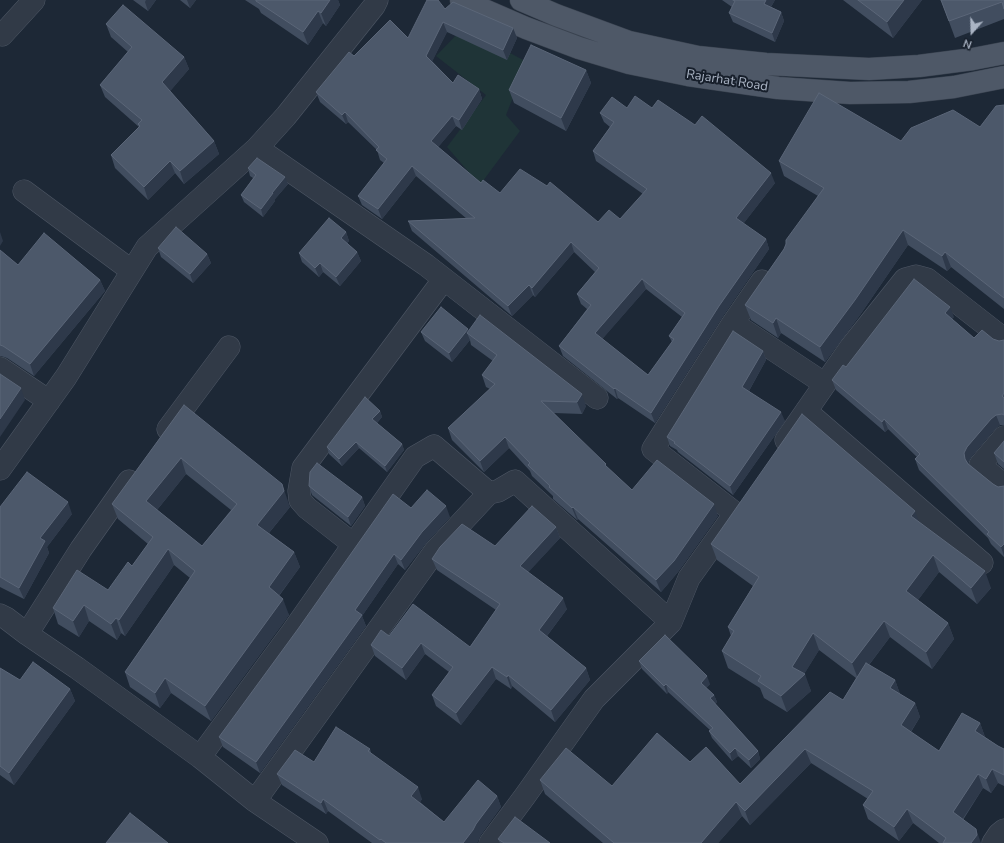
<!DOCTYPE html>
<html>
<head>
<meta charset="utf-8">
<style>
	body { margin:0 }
	#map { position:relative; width:1004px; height:843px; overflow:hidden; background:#1d2836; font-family:"Nunito Sans",sans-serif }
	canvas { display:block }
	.north { position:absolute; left:952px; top:12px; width:40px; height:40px; -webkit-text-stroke:3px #171f2b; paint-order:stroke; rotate:200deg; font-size:11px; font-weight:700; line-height:16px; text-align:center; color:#aab4c4 }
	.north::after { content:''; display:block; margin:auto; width:14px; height:18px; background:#aab4c4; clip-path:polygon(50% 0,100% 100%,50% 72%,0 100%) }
</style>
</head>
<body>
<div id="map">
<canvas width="1004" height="843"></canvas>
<div class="north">N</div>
</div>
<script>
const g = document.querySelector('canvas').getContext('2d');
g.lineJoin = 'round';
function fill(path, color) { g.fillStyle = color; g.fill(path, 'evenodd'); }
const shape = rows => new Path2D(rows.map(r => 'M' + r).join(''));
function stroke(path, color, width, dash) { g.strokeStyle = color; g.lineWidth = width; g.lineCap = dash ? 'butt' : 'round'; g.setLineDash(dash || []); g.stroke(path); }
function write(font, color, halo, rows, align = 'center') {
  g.font = font + ' "Nunito Sans",sans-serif'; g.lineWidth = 4; g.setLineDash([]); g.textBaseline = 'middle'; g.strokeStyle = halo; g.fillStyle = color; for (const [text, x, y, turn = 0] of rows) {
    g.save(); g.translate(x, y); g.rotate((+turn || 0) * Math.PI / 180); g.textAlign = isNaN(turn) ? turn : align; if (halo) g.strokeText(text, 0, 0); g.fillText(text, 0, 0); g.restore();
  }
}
const green = shape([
	[463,28,527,62,506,115,520,131,480,185,447,147,486,95,436,56]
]);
const minor = shape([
	[2,35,34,0],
	[257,148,426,265,597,398],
	[24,191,132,271],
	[733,323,825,384],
	[0,368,49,401],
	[806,411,982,563],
	[168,429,229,347],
	[1004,437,980,465,1004,485],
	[786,440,850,348,905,279,916,276,927,279,1004,339],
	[0,469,66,377,147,247,257,148,286,116,374,6,377,0],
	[735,513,653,449,733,323,762,281],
	[353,544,307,508,300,500,299,491,303,468,444,279],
	[0,615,6,618,27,634,77,668,200,757,255,801,317,843],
	[27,634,81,549,129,481],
	[200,757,292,632,415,457,434,446,489,493,498,491,515,481,671,622],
	[255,801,435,551,489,493],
	[490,843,525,796,594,699,671,622,689,578,729,522],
	[993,843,999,834,1004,830]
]);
const major = shape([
	[461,0,526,28,579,48,629,63,688,75,778,88,850,93,909,92,954,87,1004,77],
	[521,0,556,15,629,42,698,57,766,64,869,69,919,66,973,59,1004,53]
]);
const wall = shape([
	[133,0,156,0,148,11],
	[180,0,196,0,190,8],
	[245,0,338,0,340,5,326,26,323,23,308,45,261,13,259,9],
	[722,0,775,0,771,7,781,12,784,21,775,42,733,22,729,13,732,7],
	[843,0,922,0,893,38],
	[941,0,1004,0,1004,19,955,38],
	[445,9,513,28,517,38,507,60,447,32,432,61,453,83,479,89,482,99,462,130,456,126,438,147,481,183,500,193,598,222,620,219,643,194,596,161,593,151,610,127,604,122,600,113,627,108,652,108,775,183,743,224,766,239,769,249,723,316,655,423,618,398,617,399,563,356,559,346,587,309,581,304,577,294,595,272,574,252,535,297,533,295,512,316,412,231,408,221,467,219,416,176,382,219,362,205,358,196,384,163,380,160,377,150,348,122,346,124,320,102,316,92,354,56,408,38],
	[646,289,682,317,669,336,672,342,648,375,602,339],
	[106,24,184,57,189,69,170,91,214,141,219,154,184,184,175,173,148,200,115,168,111,155,139,127,105,97,100,85,128,52,111,37],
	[586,70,591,83,566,131,514,103,509,90],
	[1004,105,1004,309,951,267,947,271,908,245,860,315,825,362,781,333,778,338,751,320,745,305,784,249,818,196,784,176,779,161,901,141,980,127],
	[248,168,288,184,275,199,275,201,263,217,244,202,241,195,253,178,250,176],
	[346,232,349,241,347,243,357,252,361,261,340,286,323,272,319,277,302,262,299,253],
	[158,248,207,254,211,263,193,283,161,257],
	[0,250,18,265,100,280,105,291,34,376,7,358,1,356,0,356],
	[954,317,952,319,974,338,993,339,999,341,1004,340,1004,425,1000,425,995,429,971,457,968,463,993,484,998,487,1004,486,1004,557,991,544,988,538,919,470,915,459,917,457,888,429,885,432,836,390,832,380,846,367],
	[469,331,586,406,582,414,554,413,607,467,632,490,718,516,678,572,661,592,578,519,577,520,553,499,553,496,532,476,530,471,509,448,484,472,452,440,448,428,490,389,486,387,482,375,493,361,471,345,470,340,452,362,425,341,421,332],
	[763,351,766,360,749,391,785,421,733,495,678,452,677,450,670,446,667,437],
	[184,405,290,507,269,533,294,552,300,567,279,596,289,615,211,721,171,693,160,708,130,687,125,672,190,578,174,565,125,636,121,633,117,640,89,621,79,637,58,624,53,608,108,590,132,566,148,544,118,519,112,504],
	[186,474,231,510,202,546,157,510],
	[380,411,382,417,377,423,402,444,404,450,387,472,359,448,342,466,329,454,327,447],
	[1004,441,1004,469,998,464,994,453],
	[309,486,362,497,365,506,351,526,312,495],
	[0,507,72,514,47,547,49,553,24,599,0,587],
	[411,508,450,517,426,543,405,570,398,564,362,616,366,626,260,773,223,747,219,737],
	[919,522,991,588,977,604,939,572,918,600,948,623,954,639,932,669,890,637,869,665,895,680,900,694,915,703,920,717,911,732,939,751,980,723,985,737,998,746,1004,749,1004,786,998,783,991,793,983,788,963,820,981,843,939,843,913,823,899,841,868,819,863,805,868,799,811,763,750,825,742,816,718,843,603,843,545,794,540,780,612,786,690,762,740,784,843,700,856,678,819,650,804,674,811,691,787,712,764,698,760,688,728,668,722,651,731,636,728,627,753,586,717,560,711,544],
	[556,527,560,538,528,572,567,609,547,636,586,668,590,680,555,722,512,686,511,689,496,679,461,725,436,706,432,695,449,672,425,654,406,680,375,656,371,645,389,636,470,647,496,610,437,570,432,559,495,546],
	[639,661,710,684,706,688,714,695,717,702,715,704,758,751,760,759,751,768,738,756,732,761,712,738,709,731,710,730,668,692,667,694,642,669],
	[0,668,20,680,70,689,75,701,14,785,0,775],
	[370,749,371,753,422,799,420,802,444,822,497,796,501,807,480,836,477,843,372,843,328,811,326,814,282,785,277,774,314,762],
	[498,839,550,843,500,843]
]);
const shadedWall = shape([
	[146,0,156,0,148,11,145,2],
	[187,0,196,0,190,8],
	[330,0,338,0,340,5,326,26,321,13],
	[766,0,775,0,767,13,764,4],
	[904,0,922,0,893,38,887,22],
	[318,11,323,23,308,45,303,32],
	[781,12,784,21,775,42,772,33],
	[443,22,447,32,430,66,426,56],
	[513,28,517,38,507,60,503,50],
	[184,57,189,69,167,95,162,82],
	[586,70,591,83,566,131,561,118],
	[479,89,482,99,462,130,459,120],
	[345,112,348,122,346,124,342,115],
	[452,116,456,126,435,151,431,141],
	[214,141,219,154,184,184,180,171],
	[170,161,175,173,148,200,144,187],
	[412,166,416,176,382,219,378,209],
	[771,173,775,183,740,228,736,218],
	[285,177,288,184,275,199,275,201,263,217,261,209,272,193],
	[903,230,908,245,860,315,825,362,820,347],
	[0,232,3,241,0,246],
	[346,232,349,241,344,247,341,238],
	[766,239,769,249,723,316,655,423,651,413,719,306],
	[571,242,574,252,535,297,532,288],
	[357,252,361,261,340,286,336,277],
	[945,252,951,267,947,271,942,256],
	[207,254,211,263,193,283,190,274],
	[320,263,323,272,319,277,315,268],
	[642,279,646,289,599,343,595,333],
	[100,280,105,291,34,376,30,364],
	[529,285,533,295,512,316,508,306],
	[950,307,954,317,949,323,945,313],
	[776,318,781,333,778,338,773,323],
	[468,329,471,336,467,333,470,340,452,362,449,353],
	[763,351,766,360,746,396,742,387],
	[21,388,25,400,0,437,0,419],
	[615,388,618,398,617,399,614,389],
	[582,394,586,406,582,414,577,402],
	[380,411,382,417,375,425,372,419],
	[781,412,785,421,733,495,730,486],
	[996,415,1000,425,995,429,971,457,968,463,965,459,964,453,967,447,991,419],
	[884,419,888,429,885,432,882,422],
	[505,437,509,448,484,472,480,461],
	[356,442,359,448,342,466,339,459],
	[402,444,404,450,387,472,385,466],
	[181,458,186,474,152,516,146,501],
	[282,484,290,507,263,540,257,525],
	[362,497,365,506,351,526,348,517],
	[68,502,72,514,47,547,49,553,24,599,19,588,40,538],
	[714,504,718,516,678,572,661,592,656,580],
	[446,506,450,517,426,543,405,570,401,560,422,532],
	[573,507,578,519,577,520,572,508],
	[915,511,921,527,911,516],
	[556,527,560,538,524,577,520,566],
	[1004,544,1004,556,1001,547],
	[168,549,174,565,125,636,119,620],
	[294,552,300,567,274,602,269,587],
	[394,554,398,564,362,616,366,626,260,773,256,762,355,610],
	[933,555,939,572,912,608,906,591],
	[985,571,991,588,977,604,971,588],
	[563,598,567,609,543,641,539,630],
	[283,599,289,615,211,721,205,706],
	[84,605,89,621,79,637,73,621],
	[116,618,121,633,117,640,111,624],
	[884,621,890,637,858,679,852,663],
	[948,623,954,639,932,669,926,652],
	[813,633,819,650,803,676,805,674,811,691,787,712,781,696,792,667],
	[421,643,425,654,406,680,402,668],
	[492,667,496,679,461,725,456,713],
	[586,668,590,680,555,722,551,710],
	[508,675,512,686,511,689,507,677],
	[707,676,710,684,703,691,701,683],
	[165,678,171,693,160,708,155,693],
	[895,680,900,694,890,688],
	[666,684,668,692,667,694,664,686],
	[70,689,75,701,14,785,9,773],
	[714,695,717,702,713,706,710,698],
	[915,703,920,717,906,739,901,725],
	[980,723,985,737,975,731],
	[735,748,738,756,732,761,730,753],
	[805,749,811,763,750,825,745,811],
	[758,751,760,759,751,768,749,760],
	[992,769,998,783,991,793,986,779],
	[978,774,983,788,958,826,953,812],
	[418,787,422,799,416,808,411,796],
	[497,796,501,807,480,836,478,842,477,843,463,843,476,824],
	[323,799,328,811,326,814,321,803],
	[736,802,742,816,718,843,701,843],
	[907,809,913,823,899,841,894,827],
	[976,829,981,843,971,843]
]);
const building = shape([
	[256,0,330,0,321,13,318,11,303,32,256,1,256,0],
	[427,0,438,0,445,9,453,2,513,28,503,50,443,22,426,56,453,83,458,75,479,89,459,120,452,116,431,141,481,183,483,180,500,193,520,169,547,186,550,182,598,222,609,210,620,219,647,189,593,151,614,122,600,113,612,97,627,108,635,96,652,108,658,100,695,125,702,116,771,173,736,218,766,239,719,306,651,413,615,388,614,389,559,346,591,305,577,294,599,268,571,242,532,288,529,285,508,306,408,221,475,218,412,166,378,209,358,196,387,159,376,150,379,147,345,112,342,115,316,92,349,52,354,56,390,20,408,38,427,0],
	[642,279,685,313,669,336,674,339,648,375,595,333,642,279],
	[733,0,766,0,764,4,781,12,772,33,729,13,735,1,733,0],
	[858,0,904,0,887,22,858,0],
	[941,0,1004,0,1004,9,1002,2,949,21,941,0],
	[123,5,184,57,162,82,214,141,180,171,170,161,144,187,111,155,140,126,138,124,142,120,100,85,132,47,106,24,123,5],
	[531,45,586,70,561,118,509,90,531,45],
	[819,93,901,141,911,128,953,110,980,127,996,106,1004,105,1004,298,945,252,942,256,903,230,855,300,820,347,776,318,773,323,745,305,784,249,786,244,786,240,824,188,779,161,819,93],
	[257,158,285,177,272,193,273,193,261,209,241,195,256,175,248,168,257,158],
	[329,218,346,232,341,238,357,252,336,277,320,263,315,268,299,253,329,218],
	[176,227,207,254,190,274,158,248,176,227],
	[44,233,100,280,30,364,3,346,0,345,0,250,18,265,44,233],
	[914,279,950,307,945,313,974,338,982,330,993,339,999,341,1004,340,1004,393,1002,396,1004,398,1004,415,1002,414,996,415,991,419,967,447,964,453,965,459,968,464,993,484,998,487,1004,486,1004,544,1001,547,987,534,989,532,915,459,920,454,884,419,882,422,832,380,843,365,846,367,914,279],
	[441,307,468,329,449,353,421,332,441,307],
	[480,315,582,394,577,402,541,401,606,464,605,465,632,490,657,460,714,504,674,561,656,580,573,507,572,508,549,487,550,486,528,465,530,463,505,437,480,461,448,428,495,384,482,375,497,355,467,333,480,315],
	[733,331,763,351,742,387,781,412,730,486,674,443,675,442,667,437,733,331],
	[0,374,21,388,0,419,0,374],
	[365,397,380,411,372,419,402,444,385,466,356,442,339,459,327,447,365,397],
	[184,405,282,484,284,491,257,525,294,552,269,587,283,599,205,706,165,678,155,693,125,672,195,571,168,549,119,620,116,618,111,624,84,605,73,621,53,608,77,570,108,590,128,562,132,566,153,537,112,504,184,405],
	[181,458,237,504,202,546,146,501,181,458],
	[802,414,915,511,911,516,985,571,971,588,933,555,906,591,948,623,926,652,884,621,852,663,813,633,792,667,805,674,781,696,758,681,761,676,722,651,734,631,728,627,759,577,711,544,802,414],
	[1004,441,1004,462,994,453,1004,441],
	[317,463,362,497,348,517,309,486,310,472,317,463],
	[27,472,68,502,40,538,45,541,19,588,0,577,0,507,27,472],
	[427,490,446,506,422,532,401,560,394,554,355,610,362,615,256,762,219,737,298,629,393,494,411,508,427,490],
	[532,506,556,527,520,566,563,598,539,630,586,668,551,710,508,675,507,677,492,667,456,713,432,695,453,667,421,643,402,668,371,645,381,630,389,636,413,604,470,647,500,604,432,559,440,547,462,524,495,546,532,506],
	[665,635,707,676,701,683,714,695,710,698,758,751,749,760,735,748,730,753,709,731,713,728,666,684,664,686,639,661,665,635],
	[33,662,70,689,9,773,0,766,0,668,20,680,33,662],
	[866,663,895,680,890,688,915,703,901,725,939,751,962,713,980,723,975,731,998,746,1004,749,1004,775,992,769,986,779,978,774,953,812,976,829,977,835,971,843,943,843,946,838,907,809,894,827,863,805,873,791,805,749,745,811,736,802,701,843,614,843,540,780,566,748,612,786,657,733,690,762,706,747,740,784,830,692,843,700,866,663],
	[336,727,370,749,368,751,418,787,411,796,444,822,478,780,497,796,476,824,473,830,463,843,386,843,381,839,380,840,323,799,321,803,277,774,295,750,314,762,336,727],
	[130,813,168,843,106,843,130,813],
	[515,817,550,843,504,843,498,839,515,817]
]);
const streetNames = [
	["Rajarhat Road",727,81,9]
];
fill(green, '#1f3437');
stroke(minor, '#4e5765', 23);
stroke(major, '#3a4350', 23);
stroke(minor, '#313a47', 22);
stroke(major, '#4e5867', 22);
fill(wall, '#414d5f');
fill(shadedWall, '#2e394a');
fill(building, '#4c586a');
stroke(building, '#5b6678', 1);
write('13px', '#aab4c4', '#171f2b', streetNames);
</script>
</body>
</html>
